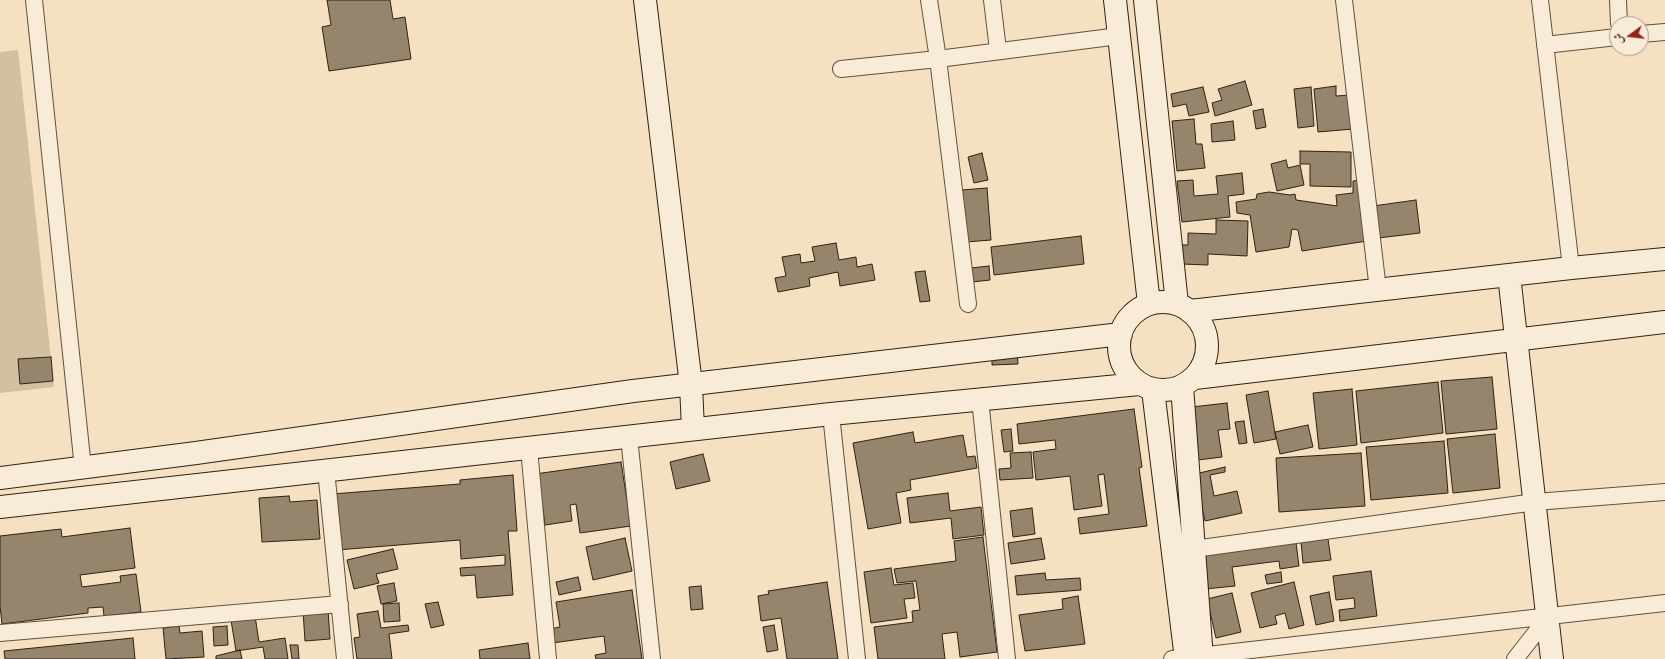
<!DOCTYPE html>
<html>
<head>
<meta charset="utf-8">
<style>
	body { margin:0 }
	#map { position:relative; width:1665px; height:659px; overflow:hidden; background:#f5e0c1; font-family:"Libre Caslon Text",Amiri,serif }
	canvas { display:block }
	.north { position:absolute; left:1609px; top:16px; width:40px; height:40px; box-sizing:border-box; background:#f8ebd7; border:1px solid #a89b89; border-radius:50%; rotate:255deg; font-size:11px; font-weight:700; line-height:16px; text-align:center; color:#2f2213 }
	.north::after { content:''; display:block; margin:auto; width:14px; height:18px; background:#8f2418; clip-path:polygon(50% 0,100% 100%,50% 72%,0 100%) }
</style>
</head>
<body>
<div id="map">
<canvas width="1665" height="659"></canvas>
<div class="north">ش</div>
</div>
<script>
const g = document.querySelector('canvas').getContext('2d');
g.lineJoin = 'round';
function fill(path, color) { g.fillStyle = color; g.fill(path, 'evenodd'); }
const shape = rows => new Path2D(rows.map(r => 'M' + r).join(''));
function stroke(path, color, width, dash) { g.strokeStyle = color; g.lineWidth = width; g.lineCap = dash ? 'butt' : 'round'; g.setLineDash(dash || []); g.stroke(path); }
const green = shape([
	[18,50,54,387,0,393,0,52]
]);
const building = shape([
	[327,0,390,0,393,19,405,17,411,59,329,71,322,27,331,25,327,0],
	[1245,81,1252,105,1215,116,1212,103,1222,100,1218,89,1245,81],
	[1336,86,1336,96,1350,95,1353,129,1318,132,1314,89,1336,86],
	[1203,87,1209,112,1189,116,1186,104,1173,107,1171,94,1203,87],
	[1311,87,1314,126,1298,128,1294,89,1311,87],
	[1263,109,1266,127,1256,129,1253,111,1263,109],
	[1194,119,1196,144,1202,144,1205,168,1177,171,1172,121,1194,119],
	[1233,121,1235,140,1212,142,1211,124,1233,121],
	[1300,151,1351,152,1351,187,1310,186,1310,164,1300,164,1300,151],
	[982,153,988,180,974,183,968,157,982,153],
	[1286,160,1288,168,1300,165,1304,185,1277,191,1271,164,1286,160],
	[1242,173,1244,194,1228,196,1230,217,1182,222,1177,181,1193,180,1194,196,1218,194,1216,176,1242,173],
	[1363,180,1367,241,1302,251,1298,230,1292,229,1289,247,1256,252,1250,215,1237,213,1236,202,1256,199,1257,194,1269,192,1290,195,1295,194,1296,200,1337,206,1336,195,1353,193,1353,181,1363,180],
	[987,188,991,240,966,242,962,190,987,188],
	[1416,200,1420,233,1378,238,1373,206,1416,200],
	[1216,220,1248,221,1247,256,1208,254,1208,265,1182,264,1182,245,1188,245,1188,233,1216,234,1216,220],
	[1081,236,1084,264,994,275,991,247,1081,236],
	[836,243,839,260,856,257,857,267,872,264,875,280,840,286,838,272,809,278,810,286,778,292,775,278,786,276,782,257,800,254,801,263,815,261,812,247,836,243],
	[989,266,990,280,972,282,971,268,989,266],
	[925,271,930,301,920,302,915,272,925,271],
	[1017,350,1018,364,992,365,992,351,1017,350],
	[51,357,53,381,20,384,18,359,51,357],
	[1492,377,1497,429,1446,434,1441,381,1492,377],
	[1438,382,1443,433,1361,443,1356,391,1438,382],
	[1352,389,1357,445,1319,449,1313,393,1352,389],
	[1268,391,1276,439,1254,443,1246,395,1268,391],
	[1227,403,1230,429,1218,430,1222,457,1190,461,1183,408,1227,403],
	[1134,409,1142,467,1139,468,1147,526,1080,534,1078,518,1109,514,1104,474,1098,475,1102,506,1074,510,1070,476,1036,480,1033,452,1056,449,1055,440,1019,444,1017,424,1134,409],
	[1244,421,1247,443,1239,444,1235,422,1244,421],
	[1308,425,1313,447,1280,454,1275,432,1308,425],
	[1011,429,1013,451,1004,452,1001,430,1011,429],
	[913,432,915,443,963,435,967,457,975,456,977,468,910,480,911,490,896,493,901,523,868,529,853,443,913,432],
	[1495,434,1500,488,1453,493,1447,439,1495,434],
	[1444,441,1448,493,1371,500,1366,447,1444,441],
	[1031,452,1033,478,1000,480,999,469,1011,468,1010,453,1031,452],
	[1361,453,1365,506,1279,512,1276,458,1361,453],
	[703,454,710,481,676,489,670,462,703,454],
	[621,462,631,526,580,533,576,504,570,505,572,521,545,525,543,509,540,510,535,474,621,462],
	[1225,467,1225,472,1210,475,1214,496,1237,491,1242,513,1205,521,1195,474,1225,467],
	[513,475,517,531,508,531,513,595,477,598,475,575,461,576,460,568,505,565,505,555,461,559,460,540,337,550,332,494,460,484,460,480,513,475],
	[948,493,950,511,981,507,984,535,953,539,951,518,910,523,907,498,948,493],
	[289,496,290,502,317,500,320,539,262,542,259,498,289,496],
	[1032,508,1035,534,1013,537,1010,511,1032,508],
	[130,528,135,568,80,575,82,587,121,582,120,576,136,574,141,612,104,616,103,607,88,608,88,613,2,624,0,606,0,536,61,529,62,537,130,528],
	[1295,535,1299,566,1280,569,1279,561,1232,567,1235,586,1205,589,1200,549,1295,535],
	[983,537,997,652,960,657,957,632,942,634,945,659,878,659,874,627,913,622,912,611,920,610,916,581,897,583,894,569,956,561,954,541,983,537],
	[625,538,632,571,593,580,586,547,625,538],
	[1041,538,1045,559,1011,564,1008,543,1041,538],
	[1328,539,1331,560,1303,563,1301,542,1328,539],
	[393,549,398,569,376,574,379,583,354,589,347,560,393,549],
	[891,568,894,585,913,583,915,598,904,599,907,618,871,623,864,572,891,568],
	[1371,571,1377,616,1340,621,1339,610,1355,608,1354,598,1336,600,1333,576,1371,571],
	[1281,572,1282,582,1267,584,1265,575,1281,572],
	[1045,573,1046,580,1080,578,1081,590,1017,595,1015,576,1045,573],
	[578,577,581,590,559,595,556,582,578,577],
	[827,582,838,659,787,659,781,618,761,621,758,596,769,594,768,591,827,582],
	[1294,582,1304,625,1289,629,1285,613,1275,616,1277,624,1260,628,1251,593,1294,582],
	[394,583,397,601,381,604,377,586,394,583],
	[701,586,703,609,691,610,689,587,701,586],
	[632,590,642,659,596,659,595,655,606,653,604,636,552,643,550,629,560,627,556,602,632,590],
	[1329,592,1334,621,1316,625,1310,596,1329,592],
	[1232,593,1241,632,1216,638,1207,599,1232,593],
	[1078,596,1085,644,1025,651,1019,615,1063,609,1062,599,1078,596],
	[438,602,444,625,431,628,425,604,438,602],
	[399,603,400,621,384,622,383,604,399,603],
	[328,609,330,639,305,641,303,611,328,609],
	[378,611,381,628,408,625,409,631,389,634,392,659,357,659,354,638,360,637,357,614,378,611],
	[255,616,259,642,285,638,288,659,265,659,263,647,236,651,231,620,255,616],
	[774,625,778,650,767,652,763,627,774,625],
	[179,626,180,633,202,631,204,657,166,659,163,628,179,626],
	[227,626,228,645,214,646,213,627,227,626],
	[133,638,135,659,5,659,4,651,133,638],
	[528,643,530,659,480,659,479,650,528,643],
	[290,645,298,645,299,659,292,659,290,645],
	[240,650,242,659,216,659,216,656,240,650]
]);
const street = shape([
	[34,0,83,468],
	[929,0,938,59,968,304],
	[992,0,998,50],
	[1344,0,1378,290],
	[1540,0,1571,268],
	[1618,0,1619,24],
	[1641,34,1665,32],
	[1545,45,1617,37],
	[841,69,938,59,1119,36],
	[980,399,1007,659],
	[831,414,857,659],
	[629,437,652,659],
	[529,448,548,659],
	[326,470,345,659],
	[1194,549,1535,502,1665,492],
	[0,633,340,604],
	[1172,659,1665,603],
	[1515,659,1548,617]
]);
const secondary = shape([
	[645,0,691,385,693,429],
	[1115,0,1149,304],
	[1145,0,1177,304],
	[1509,275,1552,659],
	'1119 346a44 44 0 1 1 88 0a44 44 0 1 1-88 0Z',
	[1190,311,1571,268,1665,259],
	[1195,378,1665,322],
	[1182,386,1202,659],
	[1153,390,1186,659],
	[0,478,196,453,633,391,1121,334],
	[0,507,831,414,1139,384]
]);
fill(green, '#d3c0a3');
fill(building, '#96856d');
stroke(building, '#2f2213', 1);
stroke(street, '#60523e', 18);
stroke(secondary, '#2f2213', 24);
stroke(street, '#f8ebd7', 16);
stroke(secondary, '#f8ebd7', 22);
</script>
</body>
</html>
